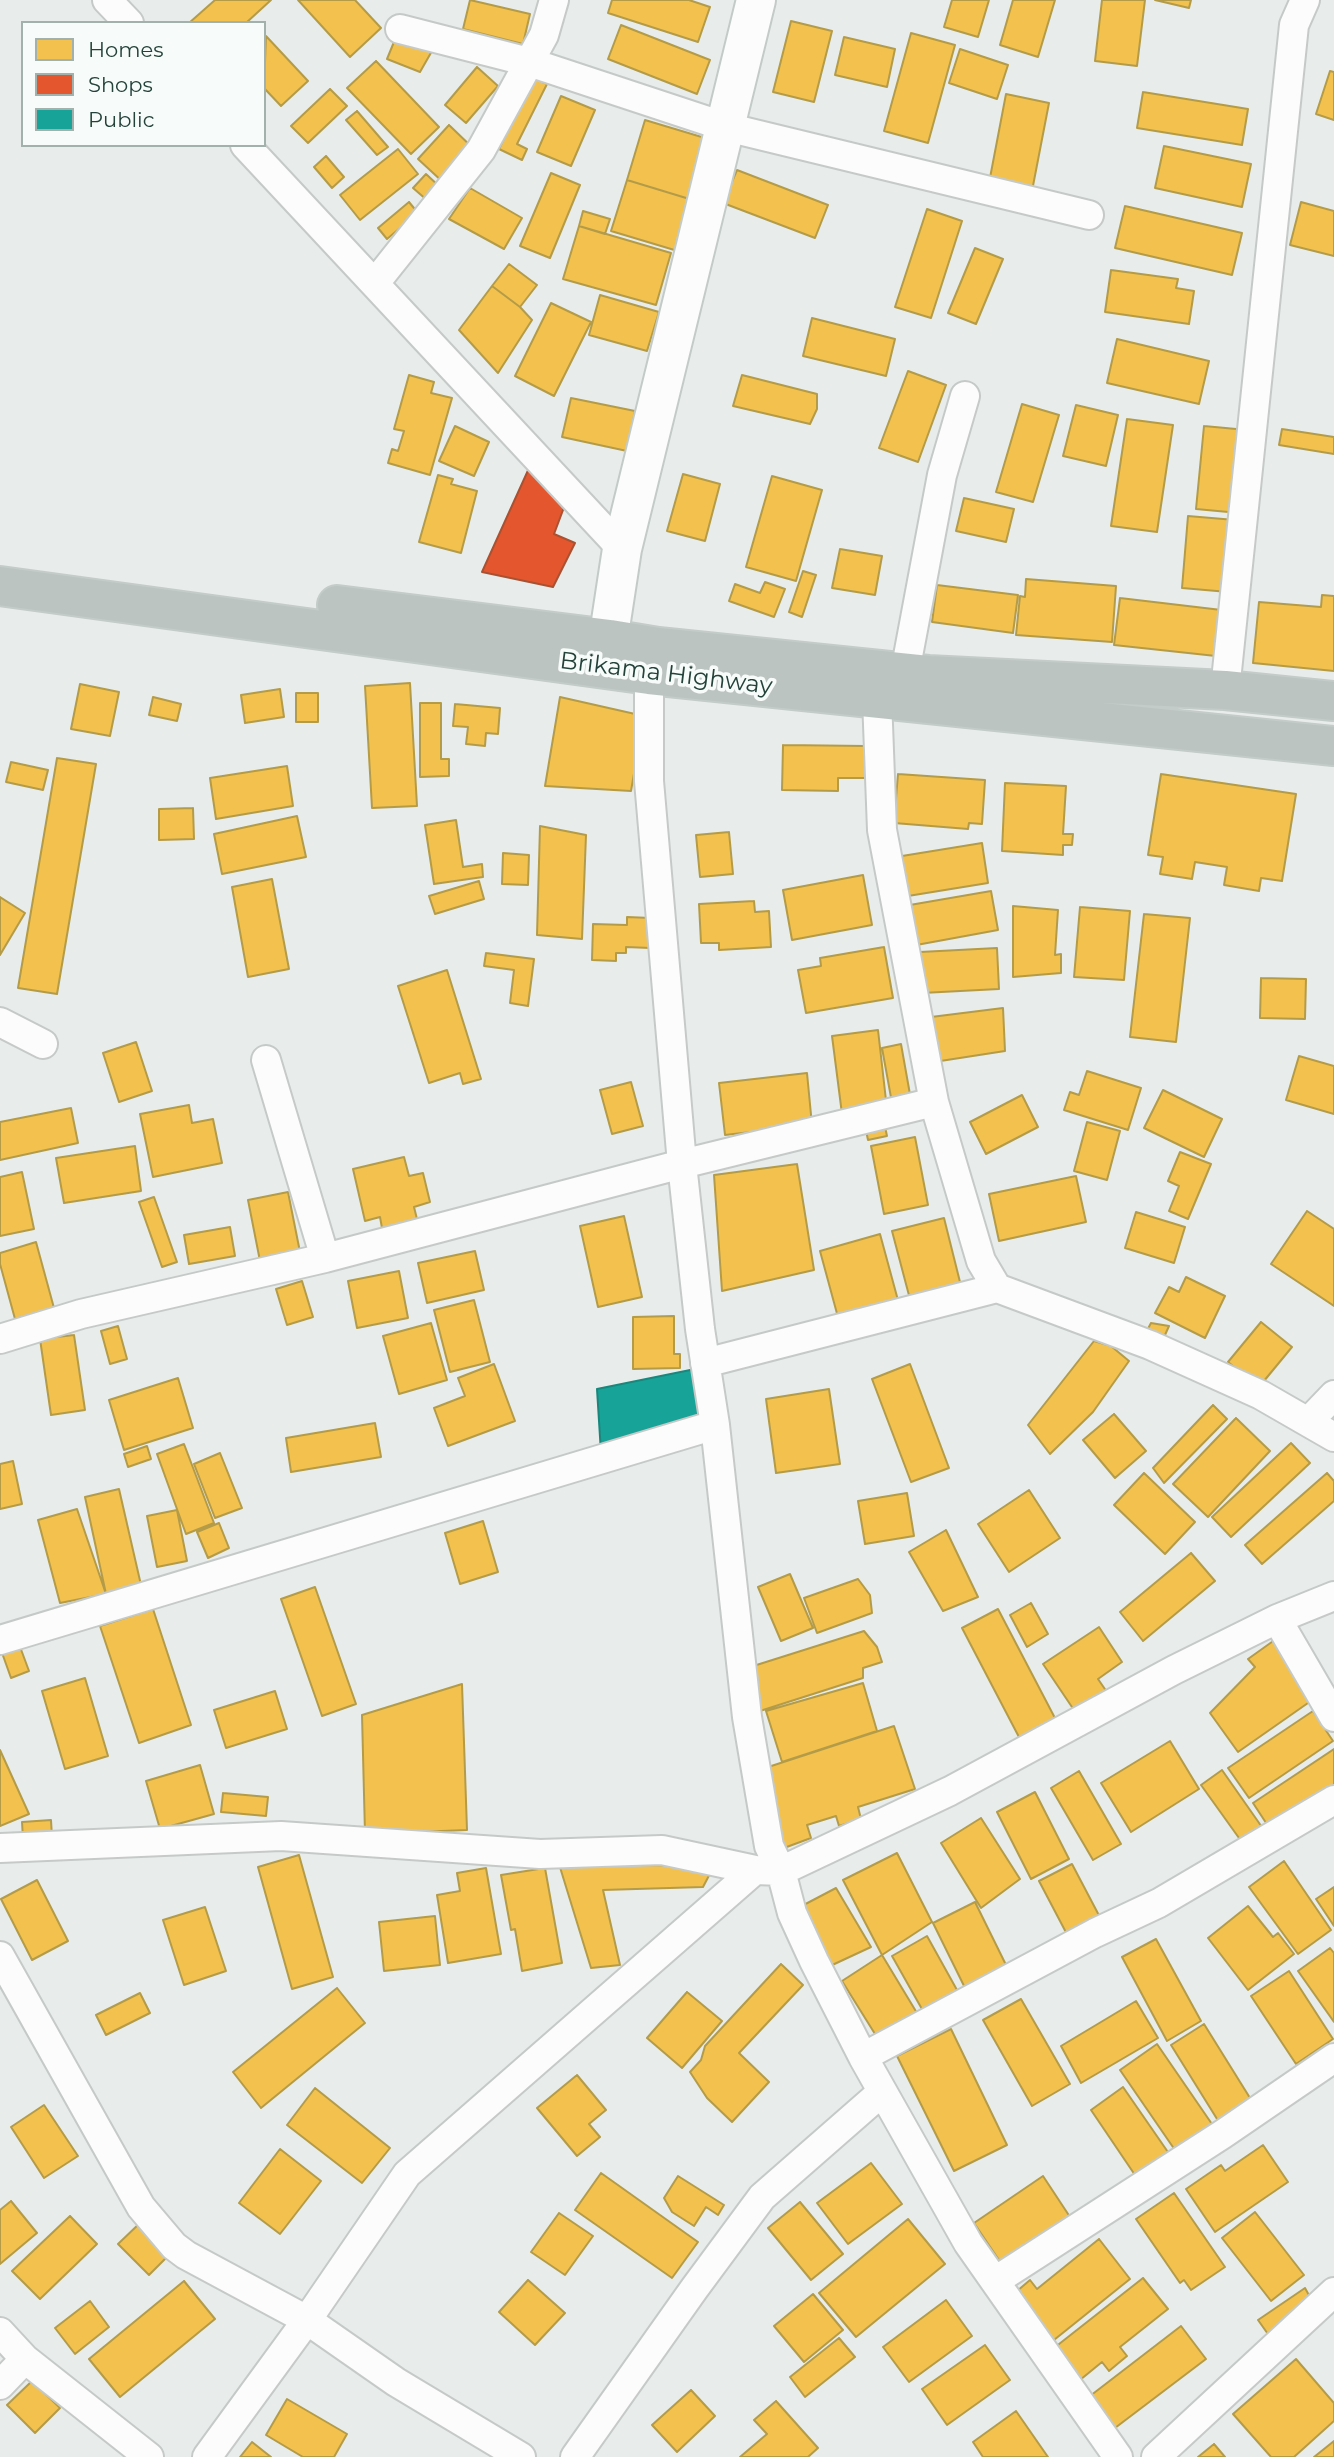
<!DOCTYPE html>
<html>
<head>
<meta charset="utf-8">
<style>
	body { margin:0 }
	#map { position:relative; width:1334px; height:2457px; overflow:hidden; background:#e8edeb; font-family:Montserrat,sans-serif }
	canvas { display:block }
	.legend { position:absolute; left:21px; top:21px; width:245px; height:126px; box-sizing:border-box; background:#f7fbf9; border:2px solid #a3b1ad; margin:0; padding:9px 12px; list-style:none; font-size:21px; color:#24423a }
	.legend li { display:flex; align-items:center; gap:14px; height:35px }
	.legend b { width:35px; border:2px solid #a3b1ad }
</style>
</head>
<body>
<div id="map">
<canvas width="1334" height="2457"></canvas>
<ul class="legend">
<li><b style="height:19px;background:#f2c14e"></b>Homes</li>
<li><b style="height:19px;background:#e4572e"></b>Shops</li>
<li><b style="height:19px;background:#17a398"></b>Public</li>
</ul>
</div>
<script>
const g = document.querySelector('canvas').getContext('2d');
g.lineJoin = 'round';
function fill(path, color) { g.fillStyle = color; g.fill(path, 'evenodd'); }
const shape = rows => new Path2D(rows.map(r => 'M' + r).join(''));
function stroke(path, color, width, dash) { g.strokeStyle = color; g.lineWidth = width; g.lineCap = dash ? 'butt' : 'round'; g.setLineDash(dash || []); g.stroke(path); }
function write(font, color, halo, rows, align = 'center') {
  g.font = font + ' Montserrat,sans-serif'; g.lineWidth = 7; g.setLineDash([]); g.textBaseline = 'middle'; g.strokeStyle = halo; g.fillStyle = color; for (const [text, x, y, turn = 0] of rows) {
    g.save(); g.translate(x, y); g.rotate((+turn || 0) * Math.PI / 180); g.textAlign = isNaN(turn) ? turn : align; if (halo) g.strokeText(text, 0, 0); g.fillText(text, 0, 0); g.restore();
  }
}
const homes = shape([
	[215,0,271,0,246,23,189,23,215,0],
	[298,0,355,0,381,28,350,57,298,0],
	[470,0,530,14,523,44,463,29,470,0],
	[612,0,689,0,710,7,698,42,608,13,612,0],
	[952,0,989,0,978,37,944,27,952,0],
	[1013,0,1055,0,1038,57,1000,45,1013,0],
	[1102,0,1145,0,1137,66,1095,61,1102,0],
	[1155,0,1191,0,1189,8,1155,0],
	[791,21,832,31,814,102,773,92,791,21],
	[621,25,710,60,697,94,608,59,621,25],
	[911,33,955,45,928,143,884,131,911,33],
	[266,36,308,81,281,106,264,88,266,36],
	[396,37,432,51,420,72,387,59,396,37],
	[844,37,895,49,887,87,835,75,844,37],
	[960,49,1008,65,997,99,949,83,960,49],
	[376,61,439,127,411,154,347,88,376,61],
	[477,67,498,86,466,123,445,105,477,67],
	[1330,71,1334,72,1334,120,1316,114,1330,71],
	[533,78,547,84,517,144,527,149,522,160,499,149,533,78],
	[330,89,347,106,308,143,291,126,330,89],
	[1143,92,1248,109,1242,145,1137,128,1143,92],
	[1006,94,1049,103,1032,191,989,183,1006,94],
	[561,96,595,110,571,166,537,152,561,96],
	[357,111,388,147,377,155,346,120,357,111],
	[645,120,715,141,696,201,627,180,645,120],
	[449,125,476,151,445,184,418,159,449,125],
	[1164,146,1251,164,1242,207,1155,188,1164,146],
	[398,149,418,174,360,220,340,195,398,149],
	[326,156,344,177,332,188,314,167,326,156],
	[737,170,828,205,815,238,723,203,737,170],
	[551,173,580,185,550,258,520,246,551,173],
	[426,174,440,187,428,201,413,188,426,174],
	[627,180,696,201,681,252,611,231,627,180],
	[470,188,522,218,504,249,449,219,470,188],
	[409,202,418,213,387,239,378,228,409,202],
	[1301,202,1334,211,1334,256,1290,245,1301,202],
	[1125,206,1242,233,1232,275,1115,248,1125,206],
	[927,209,962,221,931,318,895,307,927,209],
	[583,211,610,219,605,234,579,226,583,211],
	[579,226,671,253,656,305,563,279,579,226],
	[975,248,1003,259,976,324,948,313,975,248],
	[509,264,537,285,520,307,492,286,509,264],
	[1111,270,1178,279,1176,288,1194,291,1189,324,1105,312,1111,270],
	[492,286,520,307,532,320,498,373,459,330,492,286],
	[600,295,659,312,647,351,589,335,600,295],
	[551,303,591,322,554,396,515,376,551,303],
	[812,318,895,339,886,376,803,356,812,318],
	[1117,339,1209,361,1199,404,1107,383,1117,339],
	[908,371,946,385,918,462,879,448,908,371],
	[409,375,434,382,431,393,452,398,430,475,388,463,392,449,398,451,404,431,394,429,409,375],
	[742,375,817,394,817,409,810,424,733,406,742,375],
	[571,398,635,411,627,451,562,437,571,398],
	[1022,404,1059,415,1033,502,996,492,1022,404],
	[1076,405,1118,415,1106,466,1063,456,1076,405],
	[1127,419,1173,425,1157,532,1111,526,1127,419],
	[455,426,489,442,474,476,439,461,455,426],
	[1204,426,1247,430,1239,513,1196,509,1204,426],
	[1282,429,1334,437,1334,454,1279,445,1282,429],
	[683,474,720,484,705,541,667,531,683,474],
	[438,475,453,479,451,484,477,491,461,553,419,542,438,475],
	[772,476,822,490,796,581,746,567,772,476],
	[964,498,1014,509,1006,542,956,531,964,498],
	[1188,516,1235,520,1228,592,1182,588,1188,516],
	[840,549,882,556,875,595,832,588,840,549],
	[803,571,816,575,802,617,789,612,803,571],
	[1026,579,1116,586,1112,642,1016,635,1020,596,1025,597,1026,579],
	[765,582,785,589,774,617,729,601,735,584,760,593,765,582],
	[937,585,1018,595,1013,633,932,622,937,585],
	[1322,595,1334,596,1334,671,1253,663,1259,602,1321,607,1322,595],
	[1120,598,1230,611,1225,657,1114,645,1120,598],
	[410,683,417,806,372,808,365,686,410,683],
	[80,684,119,692,110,736,71,729,80,684],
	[280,689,284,717,245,723,241,695,280,689],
	[296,693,318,693,318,722,296,722,296,693],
	[153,697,181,704,177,721,149,715,153,697],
	[560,697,644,716,631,791,545,786,560,697],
	[420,703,441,703,441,759,449,759,449,776,420,777,420,703],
	[455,704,500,708,498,734,486,733,485,746,466,744,468,727,453,726,455,704],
	[783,745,866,746,865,778,838,778,838,791,782,790,783,745],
	[57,758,96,764,57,994,18,988,57,758],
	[11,762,48,770,43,790,6,782,11,762],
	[287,766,293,806,216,819,210,778,287,766],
	[898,774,985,780,982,824,969,823,968,829,894,823,898,774],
	[1161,774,1296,794,1282,881,1261,878,1259,891,1224,885,1227,867,1195,862,1192,879,1160,874,1163,857,1148,855,1161,774],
	[1005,783,1066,786,1063,834,1073,834,1072,845,1063,845,1063,855,1002,851,1005,783],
	[193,808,194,839,159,840,159,809,193,808],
	[297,816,306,857,222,874,214,834,297,816],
	[456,820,463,867,482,864,483,877,434,884,425,825,456,820],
	[540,826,586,835,582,939,537,935,540,826],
	[729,832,733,874,700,877,696,835,729,832],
	[982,843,988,883,908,896,902,856,982,843],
	[503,853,529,855,528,885,502,884,503,853],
	[863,875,872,925,792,940,783,890,863,875],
	[272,879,289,969,248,977,232,887,272,879],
	[479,881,484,899,435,914,429,896,479,881],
	[991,891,998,930,911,946,904,906,991,891],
	[0,897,25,913,0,955,0,897],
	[754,901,755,912,769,911,771,947,719,950,719,943,701,943,699,904,754,901],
	[1013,906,1058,910,1055,955,1061,954,1061,973,1013,977,1013,906],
	[1080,907,1130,911,1124,980,1074,977,1080,907],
	[1144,914,1190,918,1176,1042,1130,1037,1144,914],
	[627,917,651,918,650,948,626,947,626,953,616,953,616,961,592,960,593,924,627,925,627,917],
	[884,947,893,998,806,1013,798,970,821,966,820,958,884,947],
	[997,948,999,989,922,993,920,952,997,948],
	[486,953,534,959,528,1006,510,1003,514,970,484,966,486,953],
	[447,970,481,1079,463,1084,460,1073,429,1083,398,986,447,970],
	[1261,978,1306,979,1305,1019,1260,1018,1261,978],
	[1003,1008,1005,1051,934,1062,931,1017,1003,1008],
	[878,1030,887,1109,842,1114,832,1036,878,1030],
	[136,1042,152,1091,119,1102,103,1053,136,1042],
	[901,1044,911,1100,892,1103,882,1048,901,1044],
	[1299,1056,1334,1066,1334,1114,1286,1100,1299,1056],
	[1087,1071,1141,1088,1128,1130,1064,1110,1070,1092,1079,1095,1087,1071],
	[807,1073,812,1125,725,1135,719,1083,807,1073],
	[631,1082,643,1126,612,1134,600,1090,631,1082],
	[1163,1090,1222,1119,1204,1157,1144,1128,1163,1090],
	[1022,1095,1038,1127,986,1154,970,1122,1022,1095],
	[189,1105,192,1123,213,1119,222,1163,153,1177,140,1114,189,1105],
	[71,1108,78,1143,0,1160,0,1122,71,1108],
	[884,1122,887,1136,868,1140,865,1126,884,1122],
	[1087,1122,1120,1131,1107,1180,1074,1171,1087,1122],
	[915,1137,928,1205,884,1214,871,1146,915,1137],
	[135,1146,141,1191,64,1203,56,1158,135,1146],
	[1180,1152,1211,1164,1188,1219,1169,1211,1179,1186,1168,1181,1180,1152],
	[404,1157,409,1176,423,1173,430,1202,414,1207,417,1219,382,1228,380,1217,365,1221,353,1169,404,1157],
	[797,1164,814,1270,722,1291,714,1175,797,1164],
	[22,1172,34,1229,0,1236,0,1177,22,1172],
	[1076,1176,1086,1222,999,1241,989,1194,1076,1176],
	[288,1192,300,1252,260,1261,248,1200,288,1192],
	[154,1197,177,1262,162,1267,139,1202,154,1197],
	[1307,1211,1334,1229,1334,1306,1271,1264,1307,1211],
	[1136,1212,1185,1227,1174,1263,1125,1248,1136,1212],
	[624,1216,642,1297,598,1307,580,1226,624,1216],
	[944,1218,962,1290,911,1303,892,1231,944,1218],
	[230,1227,235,1256,189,1264,184,1235,230,1227],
	[880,1234,899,1304,839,1321,820,1251,880,1234],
	[36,1242,54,1308,15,1319,0,1264,0,1253,36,1242],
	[475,1251,484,1290,427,1303,418,1263,475,1251],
	[399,1271,408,1318,357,1328,348,1281,399,1271],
	[1186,1277,1225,1296,1205,1338,1155,1313,1169,1287,1179,1292,1186,1277],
	[302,1281,313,1317,287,1325,276,1289,302,1281],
	[474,1300,490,1362,450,1372,434,1310,474,1300],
	[674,1316,674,1354,680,1354,680,1368,633,1369,633,1317,674,1316],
	[1261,1322,1292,1347,1259,1387,1228,1362,1261,1322],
	[431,1323,447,1380,399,1394,383,1336,431,1323],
	[1151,1323,1169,1326,1161,1344,1144,1336,1151,1323],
	[118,1326,127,1359,110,1364,101,1331,118,1326],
	[74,1335,85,1410,51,1415,40,1339,74,1335],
	[1094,1341,1111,1346,1129,1361,1093,1412,1050,1454,1028,1425,1094,1341],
	[494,1364,515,1421,448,1446,434,1408,465,1396,458,1378,494,1364],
	[910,1364,949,1468,911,1482,872,1379,910,1364],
	[178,1378,193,1428,124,1450,109,1400,178,1378],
	[829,1389,840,1464,776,1473,766,1399,829,1389],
	[1213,1405,1227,1419,1164,1483,1153,1468,1213,1405],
	[1114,1414,1146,1451,1115,1478,1083,1440,1114,1414],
	[1236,1418,1270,1451,1208,1517,1173,1484,1236,1418],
	[375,1423,381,1457,291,1472,286,1438,375,1423],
	[1291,1443,1310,1463,1231,1537,1212,1517,1291,1443],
	[184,1444,214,1523,186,1534,157,1454,184,1444],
	[147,1446,151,1459,128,1467,124,1454,147,1446],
	[220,1453,242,1508,215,1518,194,1464,220,1453],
	[13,1461,22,1504,0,1509,0,1464,13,1461],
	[1144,1473,1195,1522,1165,1554,1114,1505,1144,1473],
	[1327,1473,1334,1481,1334,1501,1262,1564,1245,1545,1327,1473],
	[119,1489,141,1585,106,1594,85,1497,119,1489],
	[1029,1490,1060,1538,1009,1572,978,1524,1029,1490],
	[907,1493,914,1536,865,1544,858,1501,907,1493],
	[77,1509,106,1594,60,1603,38,1520,77,1509],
	[177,1510,187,1561,157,1567,147,1516,177,1510],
	[483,1521,498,1572,460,1584,445,1533,483,1521],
	[219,1523,229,1548,208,1558,197,1532,219,1523],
	[946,1530,978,1597,943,1611,909,1552,946,1530],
	[1191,1553,1215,1581,1143,1641,1120,1612,1191,1553],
	[790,1574,813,1628,781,1641,758,1587,790,1574],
	[858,1579,870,1595,872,1613,817,1633,804,1598,858,1579],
	[315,1587,356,1704,322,1716,281,1599,315,1587],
	[1031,1603,1048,1634,1027,1647,1010,1615,1031,1603],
	[153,1609,191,1725,139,1743,100,1626,153,1609],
	[998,1609,1056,1720,1020,1739,962,1628,998,1609],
	[1099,1627,1122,1662,1098,1679,1109,1695,1078,1716,1043,1664,1099,1627],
	[864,1631,877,1647,882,1662,863,1668,863,1678,760,1711,747,1668,864,1631],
	[1276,1639,1318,1696,1238,1752,1210,1713,1255,1667,1248,1659,1276,1639],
	[19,1644,29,1671,11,1678,1,1650,19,1644],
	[85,1678,108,1756,65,1769,42,1691,85,1678],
	[863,1683,877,1731,782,1762,766,1711,863,1683],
	[462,1684,467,1830,365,1834,362,1715,462,1684],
	[275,1691,287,1729,226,1748,214,1710,275,1691],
	[1313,1711,1333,1741,1249,1798,1228,1768,1313,1711],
	[894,1726,915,1789,858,1807,861,1819,839,1826,836,1816,807,1825,811,1838,784,1848,759,1770,894,1726],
	[1170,1741,1199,1789,1131,1832,1101,1783,1170,1741],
	[1334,1749,1334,1790,1272,1832,1253,1803,1334,1749],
	[0,1750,29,1814,0,1826,0,1750],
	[200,1765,214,1814,160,1829,146,1781,200,1765],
	[1222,1770,1264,1830,1244,1845,1201,1785,1222,1770],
	[1079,1771,1121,1844,1093,1860,1051,1788,1079,1771],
	[1035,1792,1069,1859,1031,1879,997,1812,1035,1792],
	[223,1793,268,1797,266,1816,221,1812,223,1793],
	[981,1818,1020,1879,981,1908,941,1843,981,1818],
	[51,1820,52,1837,23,1839,22,1822,51,1820],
	[897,1853,932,1922,882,1955,843,1880,897,1853],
	[299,1855,333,1977,292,1989,258,1867,299,1855],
	[1284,1861,1331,1930,1298,1954,1249,1887,1284,1861],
	[559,1864,714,1866,703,1887,603,1890,620,1965,591,1968,559,1864],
	[1072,1864,1103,1923,1070,1940,1039,1881,1072,1864],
	[486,1868,501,1954,448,1963,437,1895,460,1891,457,1873,486,1868],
	[545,1868,562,1963,522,1971,515,1929,511,1930,501,1875,545,1868],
	[37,1880,68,1941,32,1960,1,1899,37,1880],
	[1334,1887,1334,1926,1316,1899,1334,1887],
	[836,1888,871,1947,828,1967,796,1909,836,1888],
	[975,1902,1010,1973,968,1994,933,1923,975,1902],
	[1248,1906,1273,1937,1278,1933,1294,1954,1248,1990,1208,1938,1248,1906],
	[205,1907,226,1971,184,1985,163,1920,205,1907],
	[435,1916,440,1965,384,1971,379,1922,435,1916],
	[927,1936,962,1999,927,2018,892,1956,927,1936],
	[1156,1939,1201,2021,1167,2041,1122,1957,1156,1939],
	[1330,1948,1334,1953,1334,2022,1298,1971,1330,1948],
	[882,1955,920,2018,880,2042,842,1981,882,1955],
	[781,1964,803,1985,739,2053,769,2082,732,2122,707,2098,690,2072,701,2060,705,2046,781,1964],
	[1289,1971,1333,2039,1296,2064,1251,1996,1289,1971],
	[337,1988,365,2023,261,2108,233,2072,337,1988],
	[687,1992,722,2021,682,2068,647,2038,687,1992],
	[140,1993,150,2013,106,2035,96,2015,140,1993],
	[1021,1999,1070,2084,1032,2106,983,2020,1021,1999],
	[1136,2001,1158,2038,1081,2083,1061,2046,1136,2001],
	[1204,2024,1255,2106,1222,2127,1171,2045,1204,2024],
	[951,2029,1007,2145,954,2171,897,2056,951,2029],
	[1157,2044,1214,2127,1177,2153,1120,2070,1157,2044],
	[577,2075,606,2110,589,2124,600,2137,577,2156,537,2108,577,2075],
	[1123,2087,1170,2155,1137,2178,1091,2110,1123,2087],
	[315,2088,390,2148,362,2183,287,2125,315,2088],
	[44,2105,78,2156,44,2178,11,2127,44,2105],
	[1263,2145,1288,2182,1215,2232,1186,2189,1221,2165,1225,2171,1263,2145],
	[280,2149,321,2181,280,2234,239,2203,280,2149],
	[871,2163,902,2204,848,2244,817,2203,871,2163],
	[601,2173,698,2242,672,2278,575,2210,601,2173],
	[678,2176,724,2205,718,2215,706,2207,694,2226,672,2212,664,2198,678,2176],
	[1043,2176,1074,2223,1005,2269,974,2223,1043,2176],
	[1174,2193,1225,2267,1191,2290,1184,2280,1180,2283,1136,2219,1174,2193],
	[11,2201,37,2233,0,2264,0,2210,11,2201],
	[800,2202,843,2254,811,2280,768,2228,800,2202],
	[1255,2212,1304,2275,1271,2301,1222,2238,1255,2212],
	[559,2213,593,2236,565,2275,531,2252,559,2213],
	[70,2216,97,2244,40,2299,12,2271,70,2216],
	[908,2219,945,2264,856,2337,819,2293,908,2219],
	[141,2222,172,2252,149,2275,118,2244,141,2222],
	[1099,2239,1130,2279,1049,2344,1010,2297,1030,2280,1037,2289,1099,2239],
	[1143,2278,1168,2309,1120,2347,1127,2356,1109,2371,1102,2362,1080,2380,1054,2348,1143,2278],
	[528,2280,565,2313,535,2345,499,2312,528,2280],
	[184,2281,215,2319,120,2397,89,2359,184,2281],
	[1305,2288,1315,2306,1275,2344,1258,2320,1305,2288],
	[813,2294,843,2330,804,2362,774,2326,813,2294],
	[946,2300,972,2336,909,2382,883,2347,946,2300],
	[90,2301,109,2327,75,2354,55,2328,90,2301],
	[1181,2326,1206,2359,1115,2428,1090,2396,1181,2326],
	[839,2338,855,2357,805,2397,790,2377,839,2338],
	[985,2345,1010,2380,947,2425,922,2389,985,2345],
	[1296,2359,1334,2403,1334,2421,1294,2457,1271,2457,1233,2414,1296,2359],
	[32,2381,60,2408,35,2433,7,2405,32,2381],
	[691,2390,715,2416,677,2452,652,2425,691,2390],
	[287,2399,347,2434,334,2457,303,2457,266,2435,287,2399],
	[776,2401,818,2448,808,2457,740,2457,767,2434,754,2420,776,2401],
	[1016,2411,1048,2457,983,2457,973,2442,1016,2411],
	[1334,2441,1334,2457,1314,2457,1334,2441],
	[252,2442,271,2457,240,2457,252,2442],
	[1214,2444,1225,2457,1198,2457,1214,2444]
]);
const shops = shape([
	[530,466,566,502,554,534,575,543,553,587,482,572,530,466]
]);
const public = shape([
	[700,1368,705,1422,601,1453,597,1389,700,1368]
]);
const street = shape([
	[107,0,129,23],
	[400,29,529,62,726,127,1089,215],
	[245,145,622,549],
	[375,283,481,150,544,35,554,0],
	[655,656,649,675,649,781,682,1164,700,1329,715,1425,747,1717,769,1846,781,1871,792,1913,814,1961,863,2057,968,2243,1118,2457],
	[905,672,942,475,965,396],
	[1225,690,1294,25,1305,0],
	[877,698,882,830,934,1102,981,1261,997,1288],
	[0,1022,43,1044],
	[266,1060,325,1258],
	[0,1339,81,1314,325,1258,682,1164,934,1102],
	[705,1363,997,1288,1150,1345,1261,1395,1334,1437],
	[1309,1421,1334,1395],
	[1277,1619,1334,1717],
	[0,1640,715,1425],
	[0,1848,281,1836,540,1854,662,1850,755,1870],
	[0,1956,141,2207,174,2246,186,2255,307,2320,396,2382,521,2457],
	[863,2057,1095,1933,1159,1903,1334,1800],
	[995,2281,1223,2134,1334,2058],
	[0,2332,25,2359,149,2457],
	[0,2385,25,2359],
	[207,2457,307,2320,407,2174,755,1870,781,1871,950,1791,1174,1670,1277,1619,1334,1596],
	[575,2457,694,2289,762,2197,882,2092],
	[1156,2457,1334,2292]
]);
const secondary = shape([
	[604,667,622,549,756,0]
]);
const highway = shape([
	[0,586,649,675,1334,746],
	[337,605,610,639,658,647,928,675,1225,690,1334,701]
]);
const streetNames = [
	["Brikama Highway",666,674,7]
];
fill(homes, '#f2c14e');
stroke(homes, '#b49b48', 2);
fill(shops, '#e4572e');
stroke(shops, '#aa5132', 2);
fill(public, '#17a398');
stroke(public, '#1b867c', 2);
stroke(street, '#c5cac8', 32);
stroke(secondary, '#c3cbc8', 42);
stroke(highway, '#c3ccc9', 42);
stroke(street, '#fcfcfc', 28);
stroke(secondary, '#fcfcfc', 38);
stroke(highway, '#bcc4c2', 38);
write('24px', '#24423a', '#f7fbf9', streetNames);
</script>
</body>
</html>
